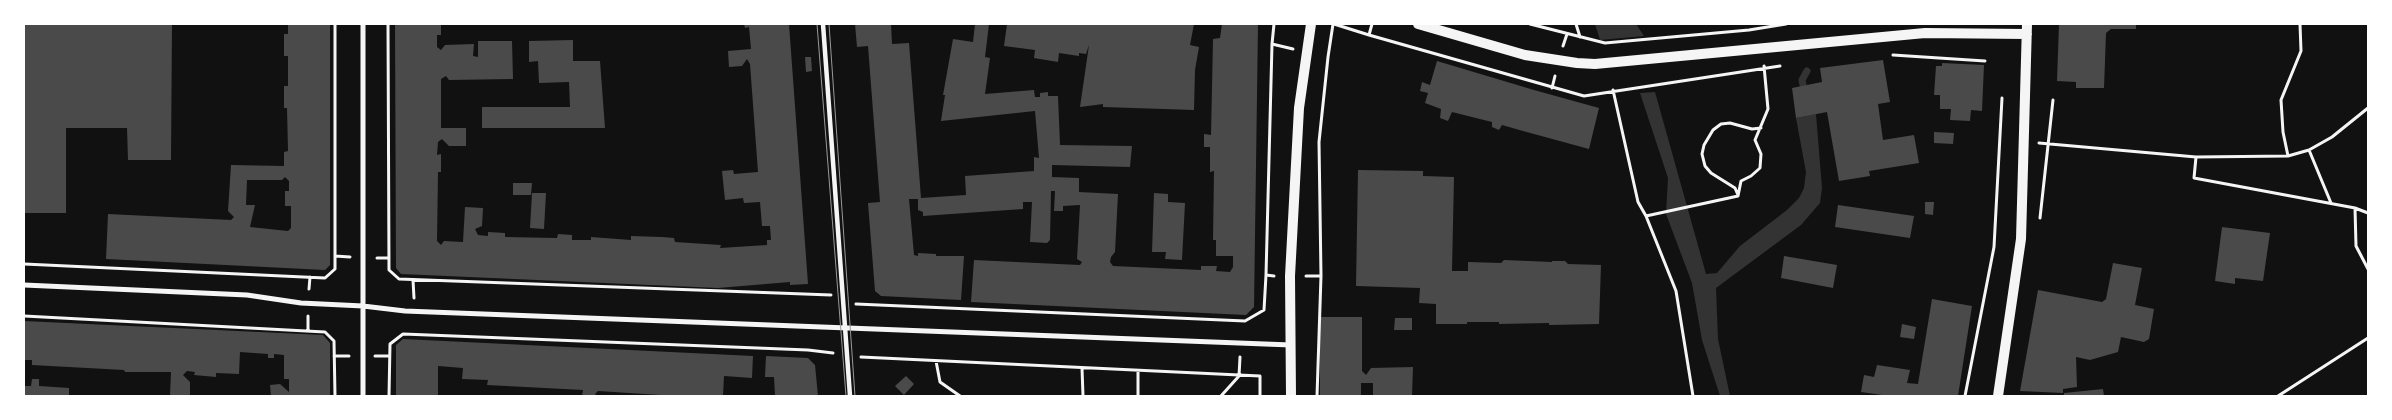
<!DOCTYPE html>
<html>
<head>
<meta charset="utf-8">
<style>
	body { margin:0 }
	#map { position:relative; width:2392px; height:420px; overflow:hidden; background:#111; font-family:Montserrat,sans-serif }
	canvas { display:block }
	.frame { position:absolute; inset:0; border:25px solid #fff; pointer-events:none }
</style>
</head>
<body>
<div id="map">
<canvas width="2392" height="420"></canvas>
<div class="frame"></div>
</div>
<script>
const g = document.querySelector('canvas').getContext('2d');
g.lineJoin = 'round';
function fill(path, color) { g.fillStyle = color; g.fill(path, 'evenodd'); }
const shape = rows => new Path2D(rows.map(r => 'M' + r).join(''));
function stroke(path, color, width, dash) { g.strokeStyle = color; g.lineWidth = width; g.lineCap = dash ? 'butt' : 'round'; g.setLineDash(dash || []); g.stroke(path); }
const water = shape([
	[1595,24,1636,24,1644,36,1600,40],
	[1655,92,1706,274,1717,273,1740,246,1787,210,1799,198,1804,188,1806,172,1796,118,1816,114,1822,188,1820,203,1801,225,1716,288,1718,339,1730,396,1720,396,1702,340,1692,283,1666,214,1668,178,1640,93]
]);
const stream = shape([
	[1803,85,1802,80,1807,71]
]);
const building = shape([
	[24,24,172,24,171,160,128,160,127,128,66,128,66,213,24,213],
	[288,24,330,24,330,265,325,270,106,259,108,214,231,220,234,217,228,211,231,165,284,166,284,152,288,151,287,108,284,108,284,86,288,86,288,56,284,56,284,34,288,34],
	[285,177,289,181,289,191,285,191,285,206,291,206,291,228,288,231,250,227,255,205,246,205,247,180,282,180],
	[395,24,441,24,441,35,437,35,437,47,441,50,445,45,474,44,473,56,478,57,478,41,512,41,513,79,449,80,446,76,441,79,441,128,466,128,466,146,449,146,442,139,438,142,437,155,441,154,441,172,438,172,437,241,441,245,444,241,463,242,465,207,483,208,482,226,475,229,478,235,488,236,488,232,505,233,505,237,557,238,558,234,572,235,572,240,591,240,591,237,631,240,631,236,662,237,674,238,675,242,721,245,720,248,767,245,767,240,771,240,770,226,762,226,760,202,744,203,743,198,725,200,722,171,733,170,734,174,758,172,750,64,747,59,742,66,729,67,728,51,751,49,749,27,745,28,744,24,789,24,808,284,790,285,790,282,718,288,401,274,396,268],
	[855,24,891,24,892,44,909,43,921,198,966,195,965,176,1034,171,1034,157,1039,158,1035,111,941,121,945,95,943,95,953,39,973,42,975,24,989,24,985,57,990,58,985,94,1034,90,1035,97,1040,97,1040,93,1048,92,1048,96,1058,96,1060,145,1132,146,1130,167,1052,165,1052,177,1079,178,1079,192,1118,194,1115,252,1111,257,1110,262,1113,266,1201,270,1201,266,1217,266,1216,271,1230,272,1233,267,1233,256,1216,256,1216,240,1213,240,1214,171,1210,172,1210,147,1204,147,1204,134,1211,135,1213,39,1220,38,1222,24,1258,24,1254,307,1246,315,971,302,974,260,1080,265,1082,262,1077,259,1080,205,1063,206,1063,211,1054,211,1055,191,1051,191,1050,240,1047,243,1030,242,1032,202,1023,202,1023,209,923,216,923,212,918,210,918,199,909,199,914,255,918,256,918,253,936,254,936,256,964,256,961,300,881,296,875,291,868,203,880,202,868,46,857,47],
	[1007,24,1194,24,1190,45,1199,47,1195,70,1194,110,1103,107,1103,104,1080,107,1089,45,1086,54,1079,53,1079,56,1059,53,1058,62,1034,58,1035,50,1004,46],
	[2059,24,2136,24,2136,29,2111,29,2106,33,2104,88,2076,88,2076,82,2057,81],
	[573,40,573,61,600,61,605,128,482,128,482,107,570,107,569,82,539,83,538,61,529,62,529,41],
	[805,57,811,57,812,71,806,72],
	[1883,60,1890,102,1878,104,1883,140,1914,135,1919,163,1869,171,1870,176,1839,181,1827,112,1796,118,1792,88,1822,82,1820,68],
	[1437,61,1534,90,1523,131,1502,125,1499,130,1492,127,1492,122,1452,112,1448,121,1440,118,1441,109,1425,103,1428,93,1420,91,1422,82,1430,85],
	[1942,63,1984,65,1982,111,1971,110,1970,121,1950,120,1951,109,1940,109,1940,95,1934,95,1936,66,1942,66],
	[1534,90,1599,108,1589,149,1523,131],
	[1934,132,1954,133,1953,144,1934,143],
	[1358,170,1423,171,1423,176,1454,177,1452,271,1468,271,1468,262,1501,263,1504,260,1552,262,1552,261,1565,261,1568,264,1601,265,1599,324,1549,325,1549,323,1499,324,1499,322,1467,322,1467,324,1436,324,1436,304,1419,303,1420,288,1356,286],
	[513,183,532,183,531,195,513,195],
	[532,193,546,193,544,229,530,228],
	[1154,193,1168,194,1168,202,1185,203,1182,260,1165,259,1166,252,1152,252],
	[1925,202,1934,202,1933,215,1925,214],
	[1838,205,1914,216,1910,238,1835,227],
	[2222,227,2270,233,2263,281,2235,278,2235,284,2215,281],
	[1784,256,1837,265,1833,288,1781,278],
	[2113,263,2142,268,2135,305,2154,309,2149,339,2144,342,2121,337,2118,352,2090,360,2076,357,2077,387,2063,389,2063,393,2020,391,2038,290,2102,302,2106,299],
	[1932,299,1972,306,1958,396,1889,396,1861,392,1864,375,1874,377,1877,365,1910,370,1907,383,1918,384],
	[1320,317,1362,317,1362,371,1366,375,1371,368,1413,367,1412,396,1373,396,1373,383,1361,383,1361,396,1320,396],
	[1395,318,1412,318,1412,330,1394,330],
	[24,321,323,335,330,343,330,396,271,396,270,385,280,384,289,392,289,379,284,379,284,355,274,354,274,358,268,358,268,354,240,352,239,374,216,373,216,377,194,375,195,372,187,371,183,375,190,382,190,396,170,396,171,372,125,372,124,370,32,365,32,360,24,360],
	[1902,324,1916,327,1914,339,1900,337],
	[403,339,753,356,752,378,724,376,723,396,676,396,598,391,595,394,597,396,582,396,583,390,487,385,488,380,462,379,463,368,438,366,438,396,396,396,396,345],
	[766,356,808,358,815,365,818,396,775,396,774,377,765,377],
	[906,376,914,384,904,395,895,386],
	[32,379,39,379,39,386,69,388,69,396,24,396,24,386,31,386],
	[2103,389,2104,396,2064,396,2064,393]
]);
const path = shape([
	[388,24,389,270,399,279,831,295],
	[1274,24,1272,44,1293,49],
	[1334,24,1369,35,1372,24],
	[1530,24,1605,43,1749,30,1786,24],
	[1576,24,1580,37],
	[1369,35,1584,96,1780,66],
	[1272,44,1266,275,1274,276],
	[1563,46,1567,34],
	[1893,55,1985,61],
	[1328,57,1333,24],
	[1552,88,1555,76],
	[1613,90,1638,202,1646,216,1676,291,1693,396],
	[2039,143,2196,157,2288,156,2309,150,2332,137,2368,108],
	[2309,150,2331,203],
	[2288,156,2283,132,2281,100,2301,51,2300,24],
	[2196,157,2194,178,2355,208,2356,246,2368,269],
	[1738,195,1735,188,1711,173,1705,166,1702,154,1704,145,1713,130,1721,124,1730,123,1752,129,1761,128],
	[2355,208,2368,213],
	[1646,216,1738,196,1741,181,1751,176,1760,168,1761,154,1755,140,1768,109,1764,66],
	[2040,218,2053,100],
	[335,256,350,257],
	[377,258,389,258],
	[24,264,325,278,335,269,335,24],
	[1306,276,1321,276,1319,142,1328,57],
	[413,280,414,298],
	[309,289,310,277],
	[856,304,1245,321,1264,310,1266,275],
	[24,316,325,332,334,341,335,396],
	[308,331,308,316],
	[334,356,349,356],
	[375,356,389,356],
	[861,357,1260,376,1260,396],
	[936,361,940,382,960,396],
	[1082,368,1083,396],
	[1138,371,1138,396],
	[389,396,390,344,403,334,808,350,833,353],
	[1221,396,1239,376,1240,357],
	[1317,396,1321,276],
	[1965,396,1994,247,2002,98],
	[2278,396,2368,338]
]);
const pedestrian = shape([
	[823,24,850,396]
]);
const minor = shape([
	[24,285,247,295,301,303,363,306,405,311,1291,345],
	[363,396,363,24]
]);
const secondary = shape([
	[1418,24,1525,55,1577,63,1595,64,1925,33,2027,34],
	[1291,396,1290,276,1299,108,1311,24],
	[1998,396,2021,239,2027,24]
]);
const tram = shape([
	[817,24,846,396],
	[829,24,855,396]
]);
fill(water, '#333');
stroke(stream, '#333', 7);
fill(building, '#4a4a4a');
stroke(path, '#f5f5f5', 3);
stroke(pedestrian, '#f5f5f5', 4.5);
stroke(minor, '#f5f5f5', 5);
stroke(secondary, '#f5f5f5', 10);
stroke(tram, '#9a9a9a', 1);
</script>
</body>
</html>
